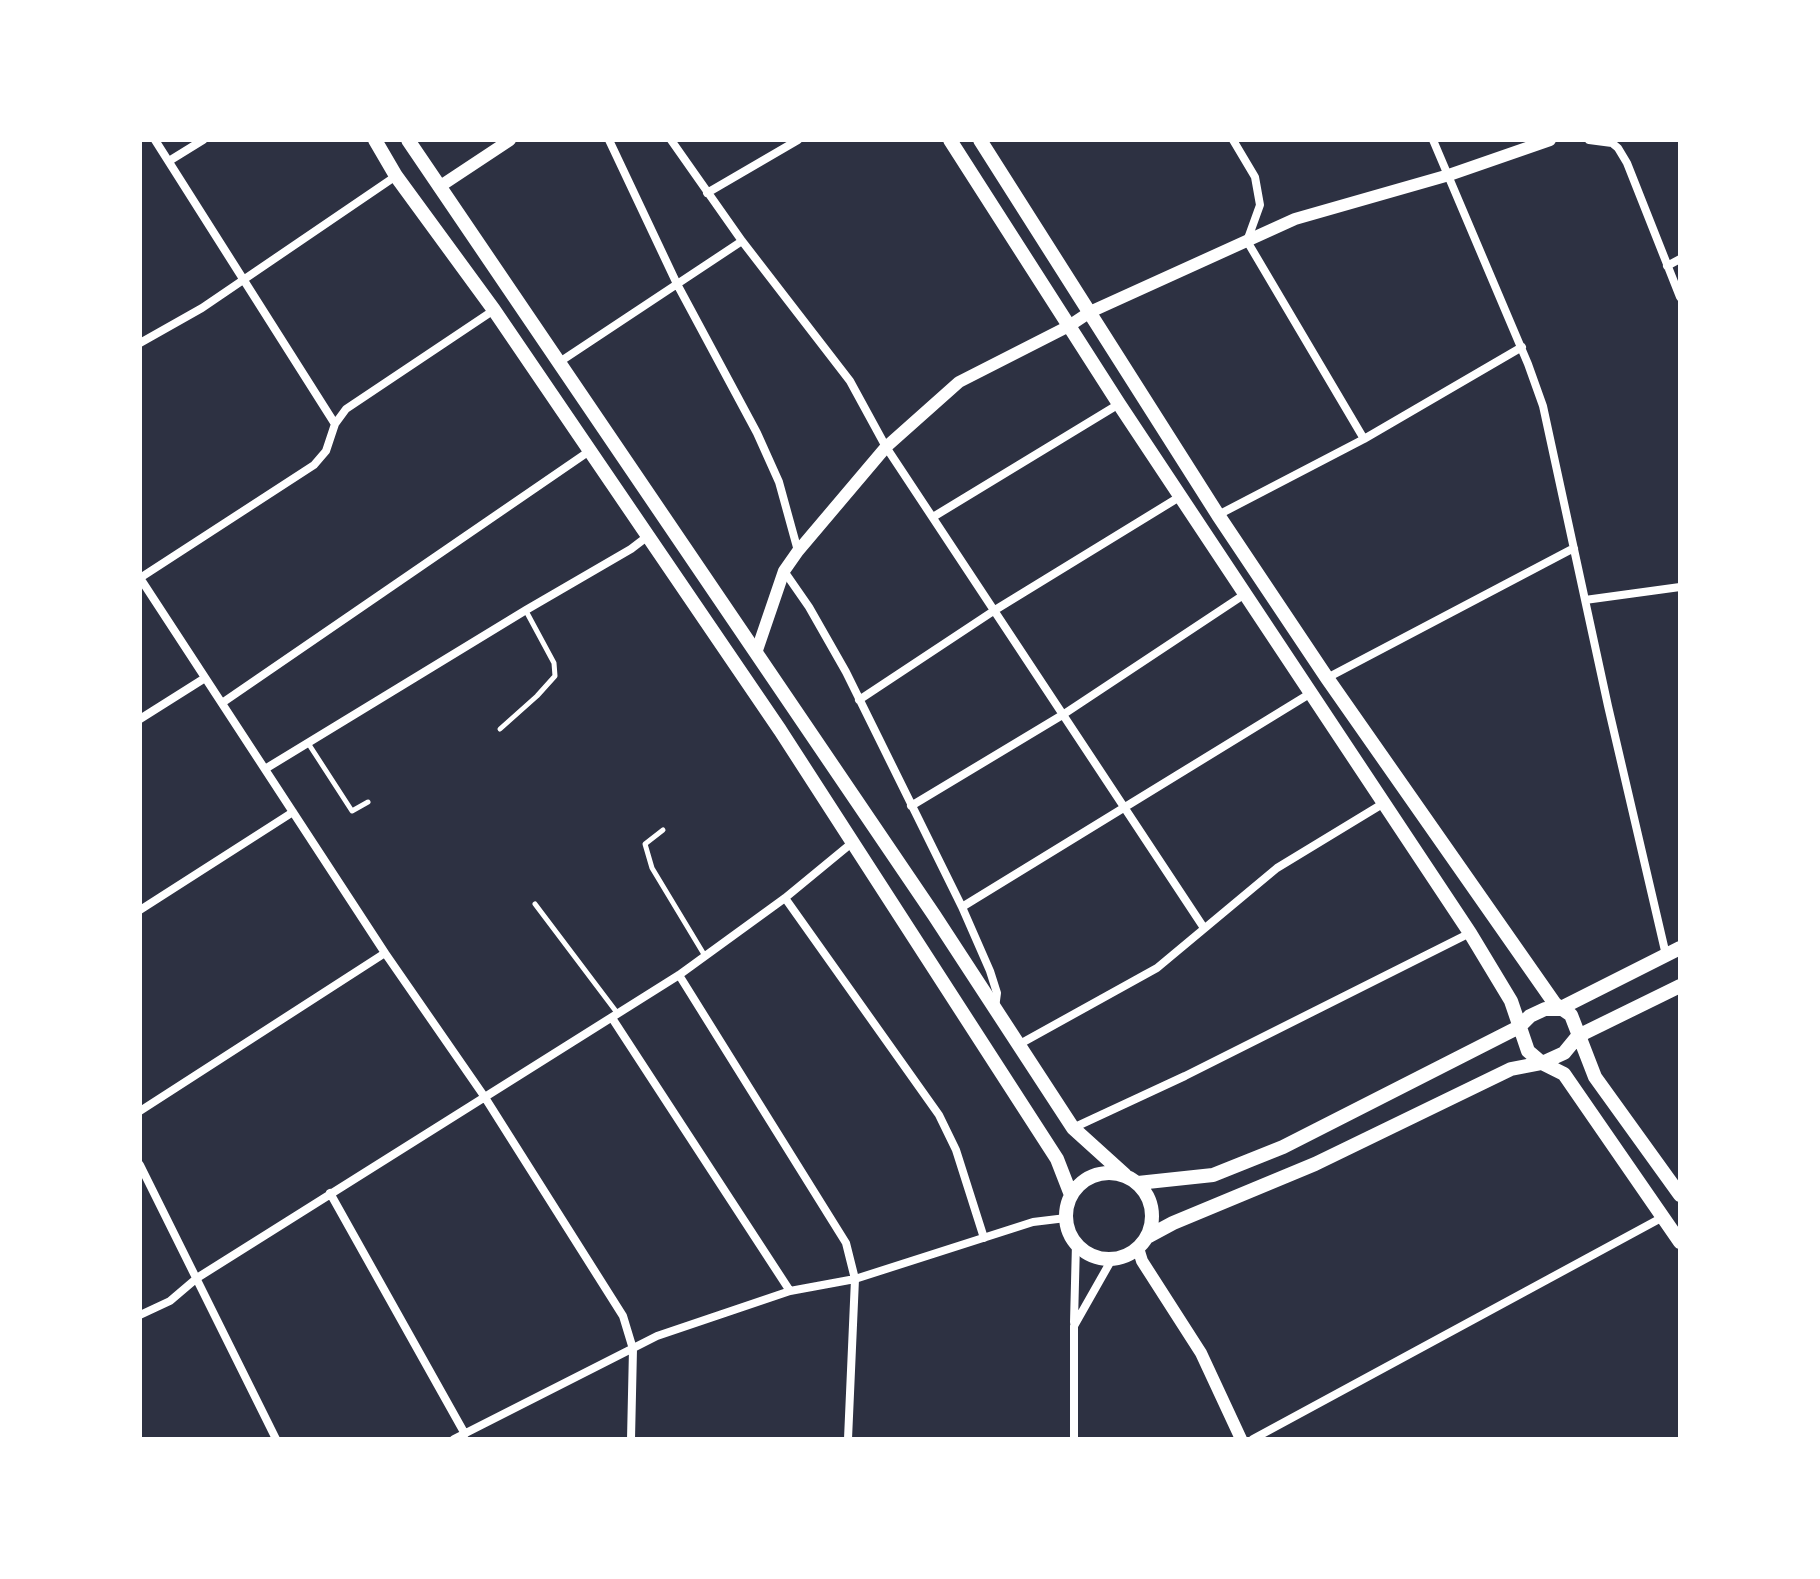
<!DOCTYPE html>
<html>
<head>
<meta charset="utf-8">
<style>
	body { margin:0 }
	#map { position:relative; width:1820px; height:1579px; overflow:hidden; background:#2d3142; font-family:Ubuntu,sans-serif }
	canvas { display:block }
	.frame { position:absolute; inset:0; border:142px solid #fff; pointer-events:none }
</style>
</head>
<body>
<div id="map">
<canvas width="1820" height="1579"></canvas>
<div class="frame"></div>
</div>
<script>
const g = document.querySelector('canvas').getContext('2d');
g.lineJoin = 'round';
const shape = rows => new Path2D(rows.map(r => 'M' + r).join(''));
function stroke(path, color, width, dash) { g.strokeStyle = color; g.lineWidth = width; g.lineCap = dash ? 'butt' : 'round'; g.setLineDash(dash || []); g.stroke(path); }
const service = shape([
	[500,729,537,696,555,676,554,663,526,611],
	[308,743,352,811,368,802],
	[663,830,645,844,652,868,705,956],
	[535,904,618,1014]
]);
const minor = shape([
	[155,140,335,424],
	[609,140,677,284,757,433,779,482,798,551],
	[671,140,742,241,850,381,886,447,1204,928],
	[1233,140,1255,177,1260,205,1247,241,1364,439],
	[1433,140,1528,364,1543,406,1608,706,1666,955],
	[1589,140,1612,143,1618,148,1627,163,1680,297],
	[169,161,203,140],
	[707,193,798,140],
	[1667,266,1680,259],
	[140,343,202,308,396,176],
	[558,363,742,241],
	[1218,515,1364,439,1522,347],
	[933,517,1119,404],
	[784,571,809,607,846,672,962,907,990,971,997,993,995,1008],
	[140,578,385,953,484,1096,623,1316,633,1349,631,1439],
	[140,578,314,465,326,451,335,424,346,409,494,310],
	[1585,600,1680,587],
	[1327,678,1574,548],
	[859,700,995,610,1181,496],
	[222,703,588,452],
	[140,719,205,678],
	[265,769,526,610,631,549,648,536],
	[911,806,1064,714,1245,594],
	[785,898,939,1115,956,1150,984,1238],
	[962,907,1311,693],
	[140,910,293,812],
	[679,975,846,1243,855,1279,848,1439],
	[612,1018,790,1291],
	[1018,1045,1157,968,1277,868,1384,803],
	[140,1111,385,953],
	[1073,1128,1185,1076,1470,933],
	[140,1165,276,1439],
	[330,1193,465,1434],
	[140,1315,170,1301,197,1278,679,975,785,898,853,842],
	[1074,1322,1076,1243],
	[454,1439,657,1336,790,1291,855,1279,1033,1222,1066,1218],
	[1074,1439,1074,1326,1112,1259],
	[1253,1439,1663,1217]
]);
const tertiary = shape([
	[439,187,510,140],
	[756,653,784,571,798,551,886,447,959,382,1069,326,1090,312,1295,219,1449,175,1550,140],
	[1138,1248,1142,1261,1201,1353,1241,1439]
]);
const secondary = shape([
	[375,140,396,176,494,310,780,730,1057,1159,1071,1195],
	[408,140,934,915,1073,1128,1125,1175],
	[950,140,1119,404,1470,933,1511,1001,1528,1051,1542,1063,1564,1074,1680,1242],
	[980,140,1218,515,1327,678,1555,1004,1571,1015,1595,1077,1680,1195],
	'1066 1216a43 43 0 1 1 86 0a43 43 0 1 1-86 0Z',
	[1138,1183,1213,1175,1283,1147,1519,1027,1530,1016,1545,1009,1559,1009,1680,948],
	[1147,1237,1173,1223,1315,1164,1511,1069,1542,1063,1564,1053,1578,1036,1680,986]
]);
stroke(service, '#fff', 5);
stroke(minor, '#fff', 8);
stroke(tertiary, '#fff', 12);
stroke(secondary, '#fff', 14);
</script>
</body>
</html>
